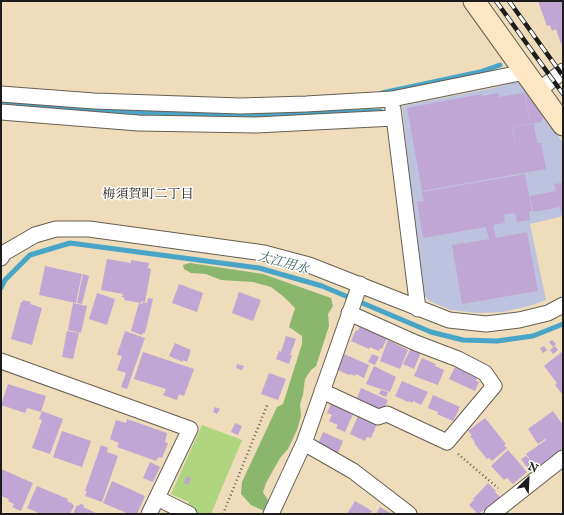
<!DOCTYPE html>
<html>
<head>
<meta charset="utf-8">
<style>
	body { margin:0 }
	#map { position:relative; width:564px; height:515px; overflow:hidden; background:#eedcba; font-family:"IM FELL English",serif }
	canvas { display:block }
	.frame { position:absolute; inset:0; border:2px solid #1c1c1c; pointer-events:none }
	.north { position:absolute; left:508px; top:459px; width:40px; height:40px; -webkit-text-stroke:3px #fdfcf7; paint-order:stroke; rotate:24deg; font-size:11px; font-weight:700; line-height:16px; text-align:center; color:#1c1c1c }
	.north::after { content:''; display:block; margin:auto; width:14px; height:18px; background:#1c1c1c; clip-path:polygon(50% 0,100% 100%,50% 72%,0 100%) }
</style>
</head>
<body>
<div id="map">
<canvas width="564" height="515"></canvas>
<div class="frame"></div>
<div class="north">N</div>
</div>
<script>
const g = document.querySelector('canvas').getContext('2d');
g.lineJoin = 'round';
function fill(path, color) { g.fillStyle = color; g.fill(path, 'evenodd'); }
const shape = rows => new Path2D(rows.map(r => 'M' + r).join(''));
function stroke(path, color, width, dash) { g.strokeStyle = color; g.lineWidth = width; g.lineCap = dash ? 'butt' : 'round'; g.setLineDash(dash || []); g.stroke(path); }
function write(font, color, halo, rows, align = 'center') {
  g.font = font + ' "IM FELL English","Noto Serif JP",serif'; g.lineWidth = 3; g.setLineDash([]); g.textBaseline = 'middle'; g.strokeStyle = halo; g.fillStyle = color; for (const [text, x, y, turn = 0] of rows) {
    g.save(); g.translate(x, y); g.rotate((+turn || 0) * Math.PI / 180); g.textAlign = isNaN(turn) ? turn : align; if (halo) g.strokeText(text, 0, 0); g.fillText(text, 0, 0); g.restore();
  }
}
const industrial = shape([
	[520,81,563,143,563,216,530,224,546,300,529,306,503,312,478,313,451,310,429,301,421,291,402,106,493,88]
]);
const green = shape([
	[202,425,242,440,211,514,200,514,186,507,189,502,171,494]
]);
const forest = shape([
	[190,263,263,274,331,298,333,306,328,314,329,326,316,366,311,370,305,379,303,395,300,404,301,416,297,430,288,449,280,458,266,483,263,492,268,500,264,511,251,505,241,494,242,482,277,407,283,404,302,344,302,336,289,327,295,308,284,297,271,287,253,282,221,280,206,274,191,273,184,269,183,265]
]);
const stream = shape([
	[382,93,480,72,500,65],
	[1,101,112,112,251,116,380,111],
	[1,288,5,280,30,255,70,243,259,268,322,286,431,332,463,340,497,341,533,336,563,324]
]);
const building = shape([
	[538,1,563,1,563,43,561,44,556,29,552,31,550,25,547,26],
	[499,93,499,97,524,93,530,124,512,127,516,147,513,127,534,124,537,143,541,143,546,169,422,191,407,108,482,94,482,96],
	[525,93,543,117,541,122,530,124],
	[525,174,532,211,529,211,530,220,517,222,515,213,504,215,505,223,493,225,496,238,527,232,538,291,462,304,452,245,489,239,486,227,423,238,417,202,424,201,422,192],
	[563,183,563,213,561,213,560,207,533,212,530,196,556,191,554,184],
	[107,259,131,263,131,260,149,263,148,268,151,269,145,302,139,300,142,301,141,303,124,300,125,298,122,297,123,294,101,290],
	[45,266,82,274,76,303,39,295],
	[83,274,89,276,82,304,77,303],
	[179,284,203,293,197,312,172,303],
	[239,292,261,300,253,321,232,313],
	[97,293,115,299,107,325,89,319],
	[148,298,153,299,145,333,143,333,142,335,131,331,139,303,142,304,143,302,147,303],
	[23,300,31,302,30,304,42,308,32,345,11,339,21,302,23,302],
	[73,303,87,306,81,333,68,330],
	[360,326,387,338,382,349,380,348,379,351,370,347,369,349,351,341,356,330,358,331],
	[67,331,79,333,73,359,62,357],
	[125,331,145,338,127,389,121,387,126,373,117,370,122,356,117,355],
	[286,336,296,339,290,355,292,355,289,364,276,359,279,351,281,352],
	[388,340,408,350,400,369,380,361],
	[552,340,556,344,553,347,549,342],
	[175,343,191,350,187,362,183,360,183,362,169,356],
	[544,346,547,350,543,353,540,348],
	[555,346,558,350,553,354,550,350],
	[411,348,421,352,414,369,403,364],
	[563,351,563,395,555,385,557,383,544,366],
	[143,352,194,369,184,396,179,394,177,400,163,395,166,389,134,379],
	[344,354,369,365,364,378,356,374,355,376,350,374,349,375,338,370],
	[372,354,379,357,375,365,368,362],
	[422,358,436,364,435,366,444,370,438,385,414,376],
	[237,364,244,366,242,370,236,368],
	[456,365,478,375,476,381,479,382,475,391,449,379],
	[374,366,396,377,390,392,366,384],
	[269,373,286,379,278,400,261,394],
	[402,381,428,392,421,405,413,401,412,403,409,401,408,402,395,396],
	[8,384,46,396,41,412,27,408,25,413,1,405],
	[361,388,388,400,384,409,381,407,380,410,356,400],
	[381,390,388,392,386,397,379,394],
	[433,395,460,407,453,421,437,414,438,412,428,408],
	[331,404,353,414,345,432,336,428,338,425,329,421,332,415,327,413],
	[215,407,220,409,217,414,213,412],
	[42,411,63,419,50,454,32,448,42,420,39,419],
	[553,411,563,425,563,451,540,470,532,459,540,470,533,476,521,459,526,456,531,461,526,454,546,440,542,434,545,439,538,444,528,429],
	[358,416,377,424,371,438,367,437,365,441,350,434],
	[485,418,506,444,504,445,507,448,492,461,489,458,487,459,474,443,475,442,470,436,472,435,468,431],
	[127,419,167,433,165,442,168,443,162,458,159,457,158,459,157,458,156,461,117,447,119,443,110,439,116,420,126,423],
	[235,423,242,426,238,435,231,432],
	[62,431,91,441,82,467,53,457],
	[323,432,343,441,338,453,318,444],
	[101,445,108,448,107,452,118,456,102,502,85,496,87,491,85,491],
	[508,450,527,472,513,484,507,478,504,480,491,466],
	[150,462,160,467,153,482,143,478],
	[1,469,33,483,21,511,12,507,14,504,8,501,9,499,1,496],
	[187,476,191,478,188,485,184,483],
	[112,481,145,496,137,514,129,514,103,503],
	[488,483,496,491,495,492,500,497,487,512,484,510,478,514,469,505,474,500,473,499],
	[37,486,68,499,67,501,73,504,73,505,74,506,70,514,41,514,27,508],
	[355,501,372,511,370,514,347,514],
	[80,504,84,505,83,507,98,514,73,514,77,505,79,506],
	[380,507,392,514,376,514]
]);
const path = shape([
	[458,454,498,488],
	[223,514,268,403]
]);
const street = shape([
	[538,91,563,71],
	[1,94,94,101,240,106,306,104,392,99,525,72],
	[393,109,418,309],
	[1,112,138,123,256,125,394,118],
	[1,258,4,253,35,235,56,229,89,229,264,253,309,265,449,320,486,324,519,320,548,313,563,305],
	[1,361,190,429,149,514],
	[322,391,378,417,387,414,447,442,494,386,485,373,458,359,416,343,349,313],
	[304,443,353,471,409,514],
	[157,498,189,514],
	[271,514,304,443,360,284],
	[492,514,563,458]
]);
const secondary = shape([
	[474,1,563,125]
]);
const rail = shape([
	[496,1,563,94],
	[509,1,563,76]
]);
const neighbourhoodNames = [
	["梅須賀町二丁目",148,195]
];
const waterNames = [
	["大江用水",283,264,15]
];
fill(industrial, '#bdc3de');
fill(green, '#afd57f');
fill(forest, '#8bb66e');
stroke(stream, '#48a5c7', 5);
fill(building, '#c0a6d4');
stroke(street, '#665f53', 17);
stroke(secondary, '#665f53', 23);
stroke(path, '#665f53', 2.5, [1, 3]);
stroke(street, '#fff', 15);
stroke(secondary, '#fce6c4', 21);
stroke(rail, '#1c1c1c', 4.5);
stroke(rail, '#fdfcf7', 3, [9]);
write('13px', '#1c1c1c', '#fdfcf7', neighbourhoodNames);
write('italic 13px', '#326072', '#fdfcf7', waterNames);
</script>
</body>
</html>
